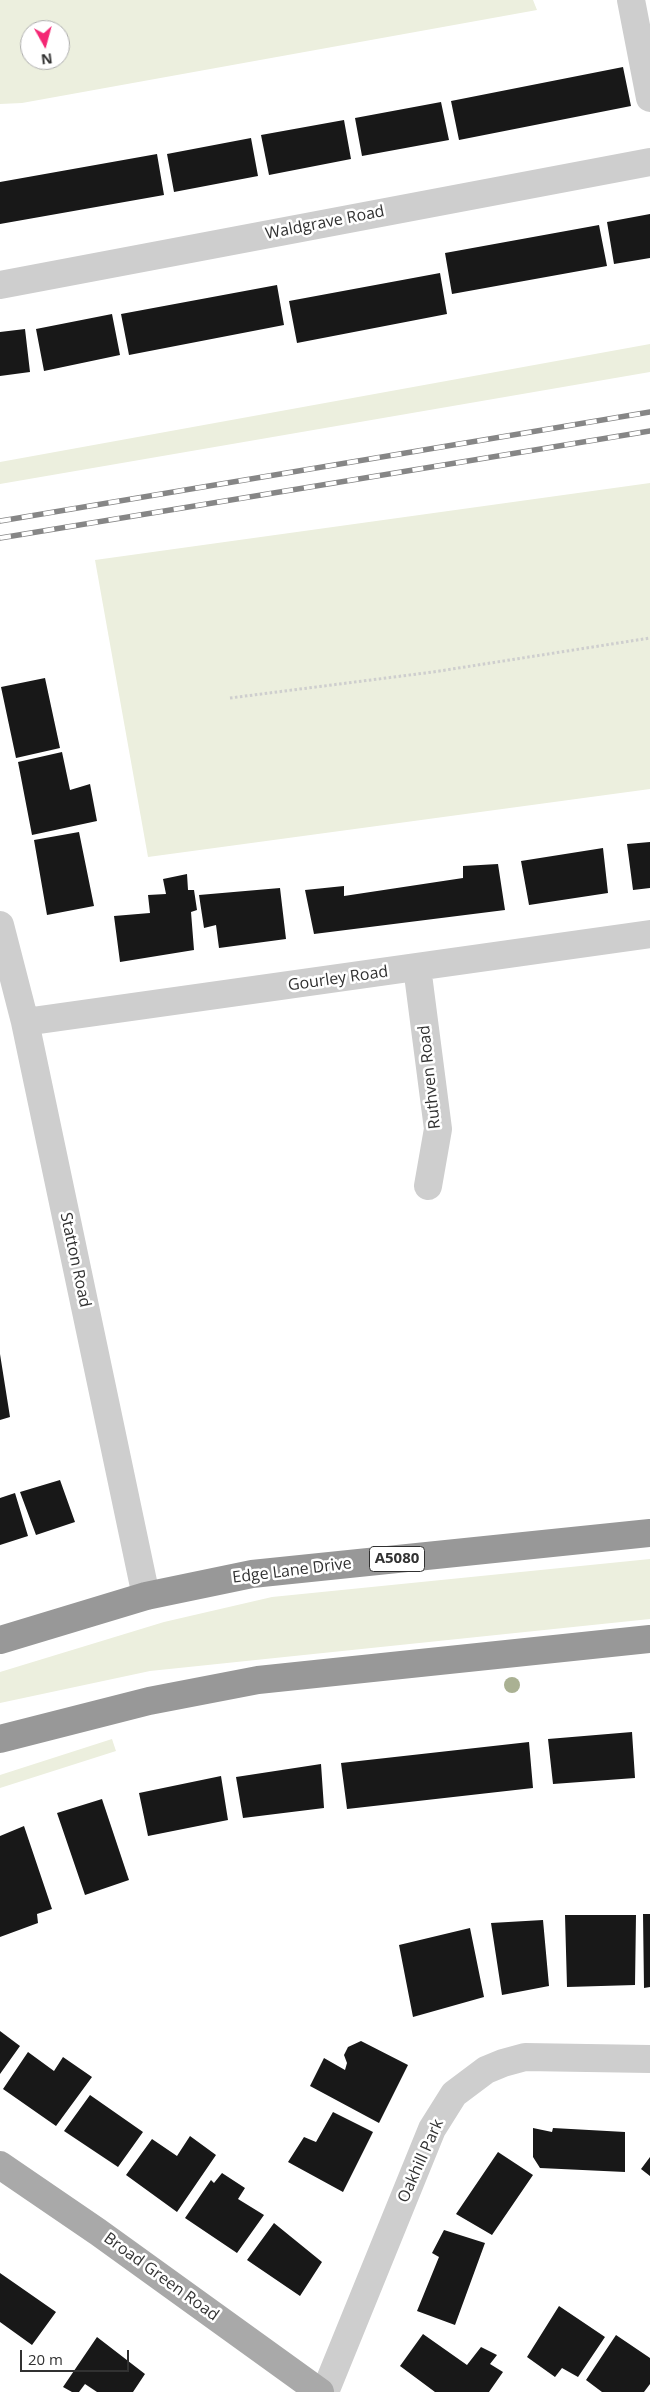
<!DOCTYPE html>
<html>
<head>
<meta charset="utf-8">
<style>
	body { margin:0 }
	#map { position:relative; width:650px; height:2392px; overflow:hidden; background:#fff; font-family:"Open Sans",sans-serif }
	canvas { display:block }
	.north { position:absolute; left:20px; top:20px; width:50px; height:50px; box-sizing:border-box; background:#fff; border:1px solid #adadad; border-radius:50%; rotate:173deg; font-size:14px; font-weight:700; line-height:20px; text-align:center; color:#313131 }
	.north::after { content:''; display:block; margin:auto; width:18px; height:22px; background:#f42774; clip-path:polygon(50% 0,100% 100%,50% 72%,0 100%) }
	.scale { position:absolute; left:20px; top:2350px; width:109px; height:22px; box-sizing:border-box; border:2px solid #313131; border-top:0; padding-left:6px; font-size:15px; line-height:18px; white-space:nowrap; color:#313131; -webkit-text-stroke:4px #fff; paint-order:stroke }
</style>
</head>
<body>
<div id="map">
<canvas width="650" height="2392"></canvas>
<div class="north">N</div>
<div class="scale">20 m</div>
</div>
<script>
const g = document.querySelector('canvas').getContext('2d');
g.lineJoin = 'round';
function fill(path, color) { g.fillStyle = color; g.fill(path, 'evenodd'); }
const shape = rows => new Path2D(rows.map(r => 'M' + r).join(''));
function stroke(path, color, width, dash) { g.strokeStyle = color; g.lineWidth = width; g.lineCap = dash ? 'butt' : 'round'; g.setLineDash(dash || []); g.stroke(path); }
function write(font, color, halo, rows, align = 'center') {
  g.font = font + ' "Open Sans",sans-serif'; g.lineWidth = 5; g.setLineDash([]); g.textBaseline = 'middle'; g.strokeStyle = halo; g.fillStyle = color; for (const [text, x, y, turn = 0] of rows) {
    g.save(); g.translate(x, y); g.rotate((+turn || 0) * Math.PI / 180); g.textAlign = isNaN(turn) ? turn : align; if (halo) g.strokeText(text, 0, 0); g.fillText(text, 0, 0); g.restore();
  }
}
const green = shape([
	[0,0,533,0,537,10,22,103,0,104],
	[30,30,60,30,60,60,30,60],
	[650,344,650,372,0,484,0,462],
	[650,483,650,789,148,857,95,560],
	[650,1559,650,1619,150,1671,0,1703,0,1672,164,1622,272,1597],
	[112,1739,116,1751,0,1788,0,1775]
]);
const building = shape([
	[623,67,631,106,459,140,451,101],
	[441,102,449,140,362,156,355,118],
	[344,120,351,159,269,175,261,135],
	[251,138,258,176,174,192,167,154],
	[157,154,164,195,0,224,0,182],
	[650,214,650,258,614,264,607,222],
	[599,225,607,266,452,294,445,253],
	[440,273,447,314,297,343,289,301],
	[277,285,284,325,129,355,121,314],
	[112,314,120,355,44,371,36,329],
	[25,329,30,372,0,376,0,332],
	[45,678,60,748,16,758,1,687],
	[62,752,70,790,90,784,97,821,32,835,18,762],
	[79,832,94,906,47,915,34,840],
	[650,842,650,888,633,890,627,844],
	[603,848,608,893,529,905,521,861],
	[498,864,505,910,314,934,305,890,344,886,344,896,463,878,463,866],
	[187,874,188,890,194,890,197,910,191,912,194,950,120,962,114,916,150,913,148,895,166,894,163,879],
	[280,888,286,939,219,948,216,925,204,928,199,895],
	[0,1354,10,1417,0,1420],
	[60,1480,75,1522,36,1535,20,1492],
	[15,1493,28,1536,0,1545,0,1498],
	[632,1732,635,1778,553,1784,548,1739],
	[529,1742,533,1788,347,1809,341,1763],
	[321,1764,324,1808,243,1818,236,1777],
	[221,1776,228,1820,148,1836,139,1793],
	[102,1799,129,1880,85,1895,57,1813],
	[24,1826,52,1909,37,1914,38,1923,0,1937,0,1836],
	[643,1914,650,1914,650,1987,644,1988],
	[565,1915,636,1915,635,1985,567,1987],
	[543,1920,549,1986,502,1995,491,1923],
	[470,1928,484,1997,413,2017,399,1945],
	[0,2031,20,2046,0,2074],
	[361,2041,408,2065,379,2123,310,2086,324,2058,345,2070,347,2063,344,2055,348,2047],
	[28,2052,54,2071,63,2057,92,2077,56,2126,3,2089],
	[90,2095,143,2132,118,2167,64,2131],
	[333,2112,373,2132,343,2192,288,2162,304,2137,316,2142],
	[533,2128,552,2132,553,2128,625,2132,625,2172,540,2168,533,2157],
	[190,2136,216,2155,177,2212,126,2175,152,2139,177,2156],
	[498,2152,533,2175,492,2235,456,2214],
	[650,2157,650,2176,641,2169],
	[222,2173,245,2188,238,2199,264,2215,237,2253,185,2218,211,2180,214,2183],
	[274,2223,322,2262,300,2296,247,2260],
	[444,2230,485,2243,455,2325,417,2311,439,2257,432,2253],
	[0,2273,56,2312,32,2345,0,2322],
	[559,2306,605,2337,578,2377,562,2368,555,2377,527,2357],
	[423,2334,467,2365,481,2347,497,2355,490,2364,503,2372,489,2392,435,2392,400,2366],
	[616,2335,650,2358,650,2384,644,2392,602,2392,586,2380],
	[97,2337,145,2374,133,2392,97,2392,85,2384,79,2392,72,2392,63,2387]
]);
const path = shape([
	[230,698,433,672,650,638]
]);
const minor = shape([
	[631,0,650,98],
	[0,285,650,162],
	[0,925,25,1022,146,1596],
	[417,967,438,1129,428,1186],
	[25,1022,650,934],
	[325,2392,432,2129,454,2094,486,2070,503,2063,525,2057,650,2059]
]);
const major = shape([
	[0,2165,98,2232,320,2392]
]);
const highway = shape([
	[0,1640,146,1596,252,1574,650,1533],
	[0,1739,149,1701,258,1680,650,1639]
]);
const rail = shape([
	[0,521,650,412],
	[0,538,650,431]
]);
const trees = [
	[512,1685]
];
const shields = [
	[397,1559,55]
];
const shieldNames = [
	["A5080",397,1559]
];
const streetNames = [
	["Waldgrave Road",325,223,-11],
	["Gourley Road",338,979,-8],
	["Ruthven Road",430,1077,-96],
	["Statton Road",75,1260,78],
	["Edge Lane Drive",292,1571,-7],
	["Oakhill Park",421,2161,-66],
	["Broad Green Road",161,2277,36]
];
fill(green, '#ecefde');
fill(building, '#181818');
stroke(path, '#cecece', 3, [2.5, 2.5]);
stroke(minor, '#cecece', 28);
stroke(major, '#a9a9a9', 28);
stroke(highway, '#989898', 28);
stroke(rail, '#868686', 5.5);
stroke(rail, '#fff', 4, [11]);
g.fillStyle = '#aab193';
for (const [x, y] of trees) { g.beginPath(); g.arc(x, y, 8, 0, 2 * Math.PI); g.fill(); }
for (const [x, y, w] of shields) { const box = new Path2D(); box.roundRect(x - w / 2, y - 12.5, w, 25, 4); g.fillStyle = '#fff'; g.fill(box); stroke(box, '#313131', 1); }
write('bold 15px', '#313131', null, shieldNames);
write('16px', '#313131', '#fff', streetNames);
</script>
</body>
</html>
